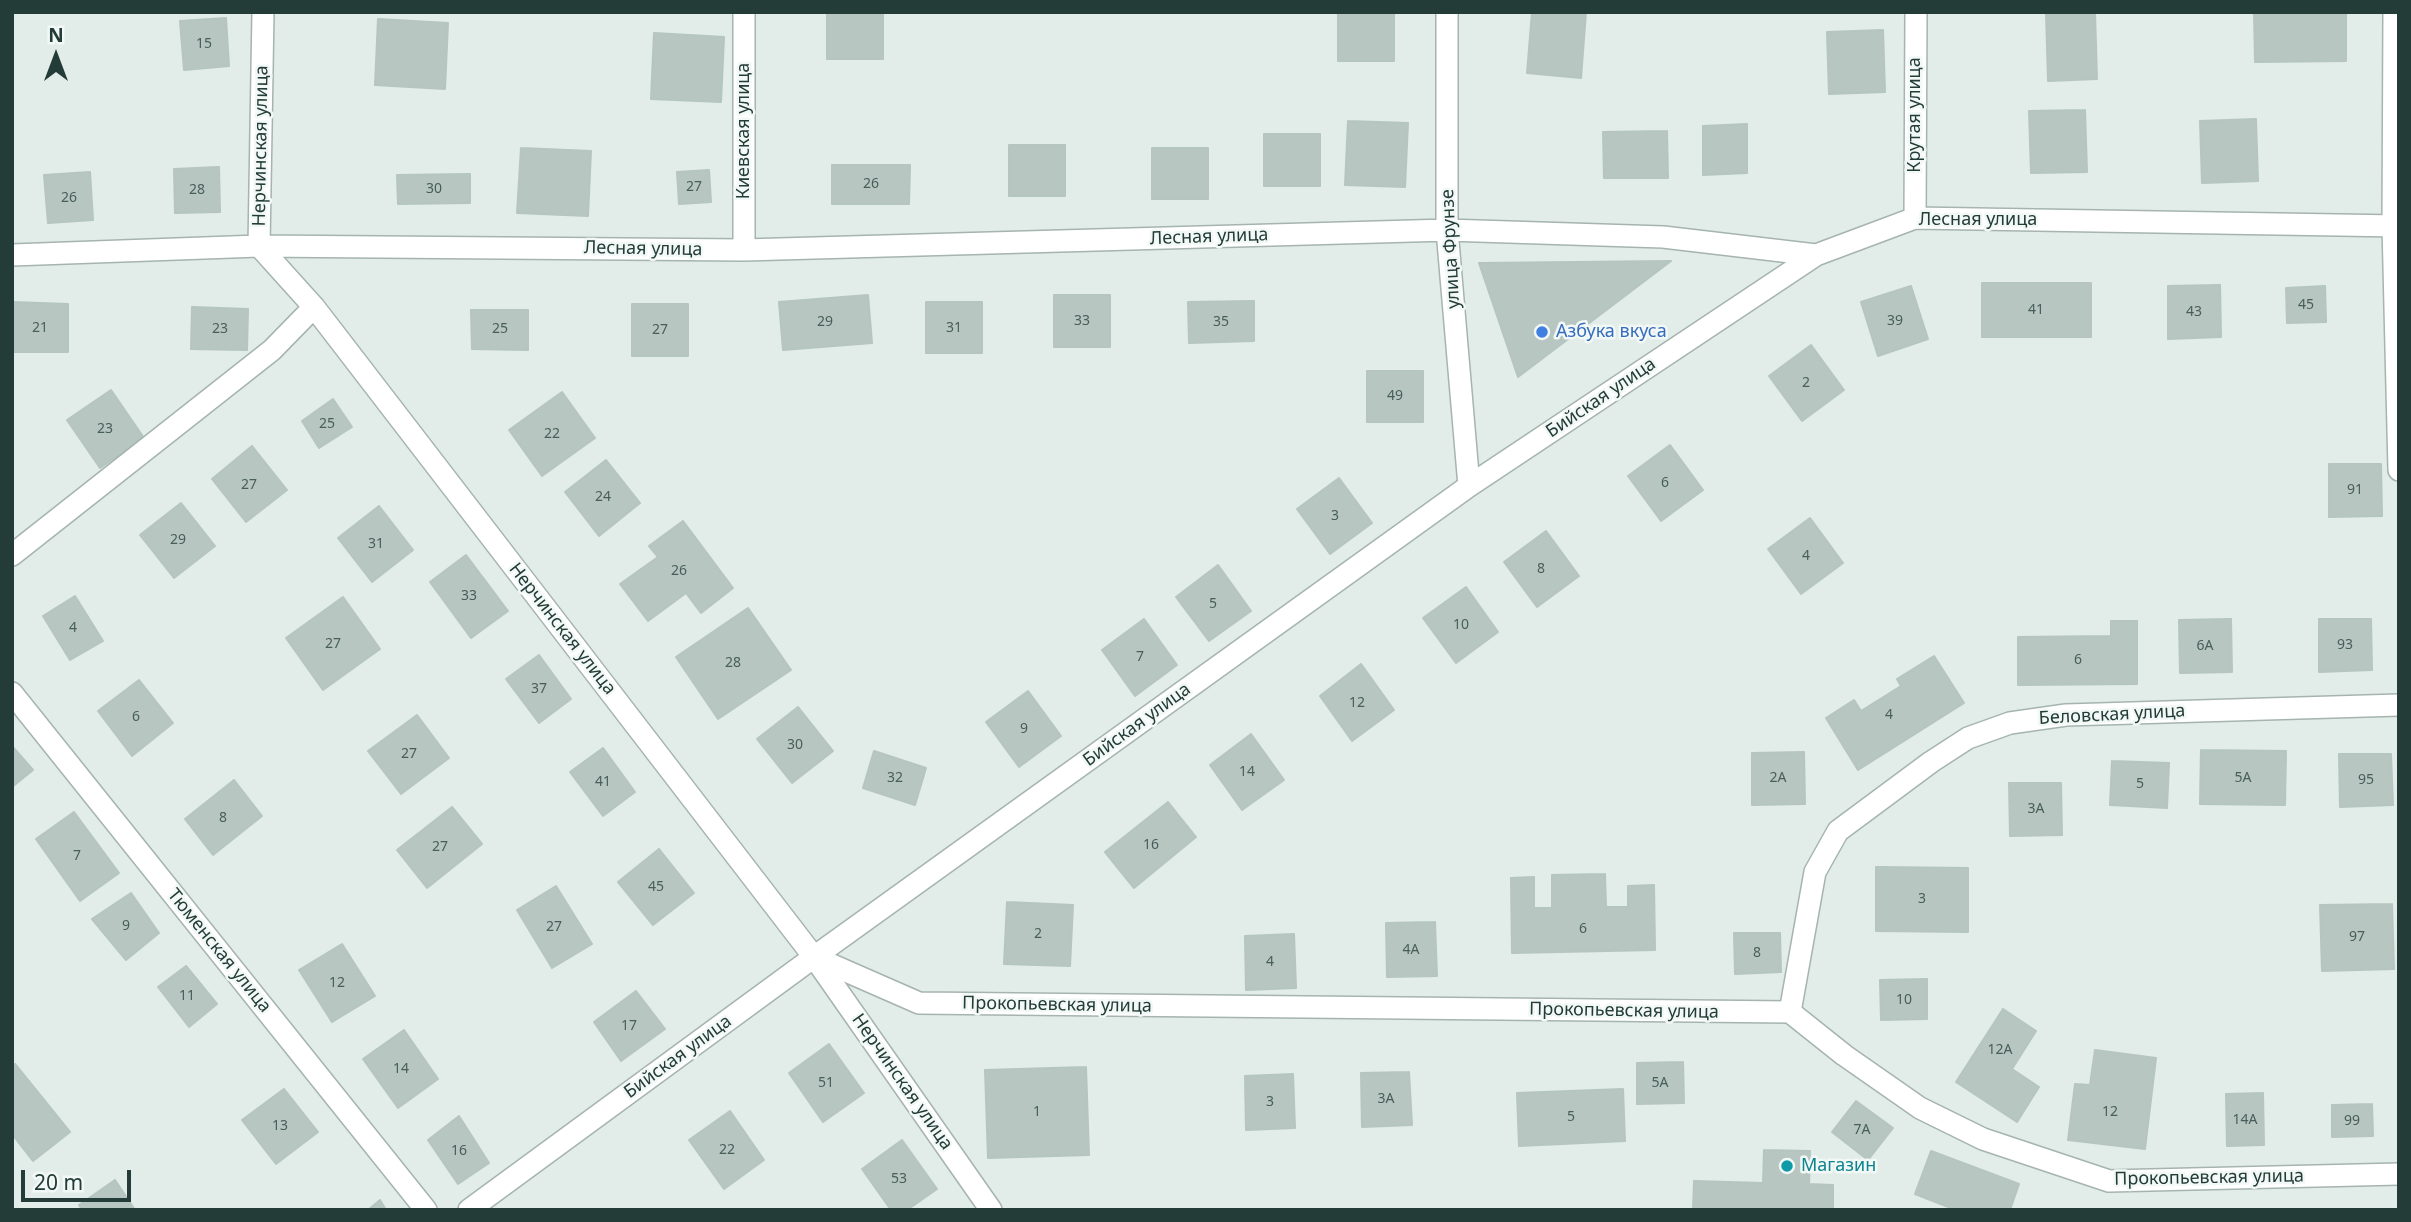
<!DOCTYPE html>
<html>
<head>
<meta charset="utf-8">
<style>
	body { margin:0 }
	#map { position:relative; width:2411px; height:1222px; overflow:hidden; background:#e2ece8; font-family:"Noto Sans",sans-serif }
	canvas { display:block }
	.frame { position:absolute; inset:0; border:14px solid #233c37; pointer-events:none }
	.north { position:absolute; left:21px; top:21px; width:70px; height:70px; -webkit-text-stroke:5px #f2f8f6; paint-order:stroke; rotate:0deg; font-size:19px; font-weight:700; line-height:28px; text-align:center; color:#233c37 }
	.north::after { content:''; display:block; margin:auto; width:24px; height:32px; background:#233c37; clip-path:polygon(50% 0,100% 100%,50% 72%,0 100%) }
	.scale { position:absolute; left:21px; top:1170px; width:110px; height:32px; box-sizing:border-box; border:4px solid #233c37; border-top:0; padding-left:9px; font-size:21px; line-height:24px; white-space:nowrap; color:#233c37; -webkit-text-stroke:5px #f2f8f6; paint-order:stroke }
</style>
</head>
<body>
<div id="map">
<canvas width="2411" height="1222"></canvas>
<div class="frame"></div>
<div class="north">N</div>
<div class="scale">20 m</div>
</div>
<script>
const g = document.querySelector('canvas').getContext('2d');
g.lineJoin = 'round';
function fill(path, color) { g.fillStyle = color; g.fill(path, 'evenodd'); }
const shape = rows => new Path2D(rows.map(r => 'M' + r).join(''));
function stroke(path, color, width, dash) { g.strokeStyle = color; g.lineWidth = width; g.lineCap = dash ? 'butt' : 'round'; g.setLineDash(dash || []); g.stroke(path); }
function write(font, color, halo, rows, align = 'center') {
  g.font = font + ' "Noto Sans",sans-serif'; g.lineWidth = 5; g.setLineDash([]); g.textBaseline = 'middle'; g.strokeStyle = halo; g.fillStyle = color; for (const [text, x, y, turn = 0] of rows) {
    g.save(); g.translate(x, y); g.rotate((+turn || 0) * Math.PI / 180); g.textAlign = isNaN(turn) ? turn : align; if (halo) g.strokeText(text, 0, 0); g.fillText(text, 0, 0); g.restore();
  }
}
const building = shape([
	[827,12,883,12,883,59,827,59,827,12],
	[1338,12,1394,12,1394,61,1338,61,1338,12],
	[1532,12,1586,12,1581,78,1527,73,1532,12],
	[2046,12,2095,12,2097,79,2048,81,2046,12],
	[2254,12,2346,12,2346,61,2255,62,2254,12],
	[226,18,229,66,184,70,180,21,226,18],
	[378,19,448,23,445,89,375,85,378,19],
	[1883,30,1885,92,1829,94,1827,32,1883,30],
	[654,33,724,37,721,102,651,99,654,33],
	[2085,110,2087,172,2031,173,2029,111,2085,110],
	[2256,119,2258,181,2202,183,2200,121,2256,119],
	[1348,121,1408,123,1405,187,1345,185,1348,121],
	[1747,124,1747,173,1703,175,1703,126,1747,124],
	[1667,131,1668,178,1604,178,1603,132,1667,131],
	[1264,134,1320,134,1320,186,1264,186,1264,134],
	[1009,145,1065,145,1065,196,1009,196,1009,145],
	[521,148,591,151,588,216,517,213,521,148],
	[1152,148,1208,148,1208,199,1152,199,1152,148],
	[832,165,910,165,909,204,832,204,832,165],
	[219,167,220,212,175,213,174,169,219,167],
	[709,170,711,202,679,204,677,172,709,170],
	[90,172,93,220,48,223,44,175,90,172],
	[470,174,470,203,398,204,397,175,470,174],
	[1671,261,1518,377,1479,263,1671,261],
	[1982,283,2091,283,2091,337,1982,337,1982,283],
	[2220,285,2221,337,2168,339,2168,286,2220,285],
	[1911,286,1928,339,1878,356,1861,302,1911,286],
	[2325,286,2326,322,2287,323,2286,288,2325,286],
	[868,295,872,343,783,350,779,302,868,295],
	[1054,295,1110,295,1110,347,1054,347,1054,295],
	[1254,301,1254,341,1189,343,1188,302,1254,301],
	[12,302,68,304,68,352,12,352,12,302],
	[926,302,982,302,982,353,926,353,926,302],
	[632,304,688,304,688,356,632,356,632,304],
	[192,307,248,309,247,350,191,349,192,307],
	[471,310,528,310,528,350,472,349,471,310],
	[1811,345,1844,390,1802,421,1769,376,1811,345],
	[1367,371,1423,371,1423,422,1367,422,1367,371],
	[111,390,144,438,100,468,67,420,111,390],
	[562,392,595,438,542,476,509,430,562,392],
	[333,399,352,427,319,448,302,421,333,399],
	[1670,445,1703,490,1661,521,1628,476,1670,445],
	[252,446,287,490,246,522,212,479,252,446],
	[606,460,640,503,599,536,565,492,606,460],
	[2329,464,2381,464,2382,516,2329,517,2329,464],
	[1339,478,1372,523,1330,554,1297,509,1339,478],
	[181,503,215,546,174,578,140,535,181,503],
	[379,506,413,550,372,582,338,538,379,506],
	[1810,518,1843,563,1801,594,1768,549,1810,518],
	[683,521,733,588,701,613,686,593,648,621,620,584,658,557,649,546,683,521],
	[1546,531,1579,576,1537,607,1504,562,1546,531],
	[466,555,508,611,471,638,430,582,466,555],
	[1218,565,1251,611,1209,641,1176,597,1218,565],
	[1466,587,1498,632,1456,663,1423,618,1466,587],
	[75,596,103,641,70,660,43,616,75,596],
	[343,597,380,649,323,690,286,638,343,597],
	[748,608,791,670,718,719,676,657,748,608],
	[1144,619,1177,665,1135,696,1102,650,1144,619],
	[2231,619,2232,672,2180,673,2179,620,2231,619],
	[2319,619,2371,619,2372,670,2319,672,2319,619],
	[2111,621,2137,621,2137,684,2018,685,2018,637,2111,636,2111,621],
	[539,655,571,699,539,723,506,679,539,655],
	[1934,656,1964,703,1858,770,1826,718,1854,700,1861,711,1901,686,1897,679,1934,656],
	[1361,664,1394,710,1352,741,1320,696,1361,664],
	[139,680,173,723,132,756,98,711,139,680],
	[1028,691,1061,736,1019,767,986,722,1028,691],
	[798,707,833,751,792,783,757,739,798,707],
	[417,715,449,758,401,794,368,751,417,715],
	[1251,734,1284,780,1242,810,1210,765,1251,734],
	[12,746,33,770,12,787,12,746],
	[603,748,635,792,603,816,570,772,603,748],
	[2201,750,2286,751,2285,805,2200,804,2201,750],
	[874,751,926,768,915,805,863,788,874,751],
	[1804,752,1805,804,1752,805,1752,753,1804,752],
	[2339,754,2391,754,2393,805,2340,807,2339,754],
	[2112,761,2169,763,2167,808,2110,805,2112,761],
	[234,780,262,816,213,855,185,819,234,780],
	[2009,783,2061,783,2062,835,2010,836,2009,783],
	[1168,802,1196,837,1134,888,1105,852,1168,802],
	[452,807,482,844,427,888,397,850,452,807],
	[74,812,119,873,80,901,36,839,74,812],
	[659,849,694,893,653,925,618,882,659,849],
	[1876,867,1968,868,1968,932,1876,931,1876,867],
	[1605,874,1606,907,1628,907,1628,886,1654,885,1655,950,1512,953,1511,878,1534,877,1534,908,1552,908,1552,875,1605,874],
	[556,886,592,944,552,968,517,910,556,886],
	[131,893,159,933,126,960,92,919,131,893],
	[1007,902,1073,905,1070,966,1004,964,1007,902],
	[2392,904,2394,969,2322,971,2320,905,2392,904],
	[1435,922,1437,976,1387,977,1386,923,1435,922],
	[1734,933,1780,933,1781,972,1735,974,1734,933],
	[1294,934,1296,988,1246,990,1245,936,1294,934],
	[342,944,375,996,332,1022,299,970,342,944],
	[186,966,217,1004,189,1027,158,987,186,966],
	[1927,979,1927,1019,1881,1020,1880,980,1927,979],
	[636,991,665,1029,621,1061,594,1022,636,991],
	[2003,1009,2036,1031,2012,1069,2039,1087,2017,1122,1956,1082,2003,1009],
	[404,1030,438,1079,398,1108,363,1059,404,1030],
	[829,1044,864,1093,823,1122,789,1073,829,1044],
	[2095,1050,2156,1058,2145,1149,2068,1140,2075,1084,2090,1085,2095,1050],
	[1683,1062,1684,1103,1637,1104,1637,1063,1683,1062],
	[15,1064,70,1132,33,1161,12,1134,12,1067,15,1064],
	[1086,1067,1089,1155,988,1158,985,1070,1086,1067],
	[1409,1072,1412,1125,1362,1127,1361,1073,1409,1072],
	[1293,1074,1295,1128,1246,1130,1245,1076,1293,1074],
	[284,1089,318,1132,276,1164,242,1120,284,1089],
	[1623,1089,1625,1141,1519,1146,1517,1093,1623,1089],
	[2263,1093,2264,1145,2227,1146,2226,1094,2263,1093],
	[1856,1101,1893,1128,1868,1160,1832,1132,1856,1101],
	[2372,1104,2373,1136,2332,1137,2332,1105,2372,1104],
	[730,1111,764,1160,724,1189,689,1140,730,1111],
	[459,1116,489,1163,458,1184,428,1140,459,1116],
	[902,1140,937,1189,907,1210,891,1210,862,1169,902,1140],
	[1764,1150,1810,1151,1809,1184,1833,1185,1833,1210,1693,1210,1694,1181,1763,1183,1764,1150],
	[1931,1151,2019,1184,2010,1210,1956,1210,1915,1194,1931,1151],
	[115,1180,135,1210,82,1210,79,1205,115,1180],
	[380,1200,386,1210,368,1210,380,1200]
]);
const minor = shape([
	[263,12,259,246,314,307,814,957,991,1210],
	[744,12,744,250],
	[1447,12,1447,230,1469,486],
	[2394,12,2393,226,2399,470],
	[1915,218,1916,12],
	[12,255,259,246,744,250,1447,230,1663,237,1816,255,1915,218,2399,226],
	[12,555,272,350,314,307],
	[12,693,426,1210],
	[814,957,919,1003,1790,1012,1844,1055,1920,1108,1983,1139,2109,1181,2399,1174],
	[1790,1012,1815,872,1838,831,1931,762,1968,738,2010,723,2066,715,2399,705],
	[469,1210,814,957,1469,486,1816,255]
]);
const markers = [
	[1542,332,7,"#3f7fe0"],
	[1787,1166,7,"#0f9aa8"]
];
const numberNames = [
	["15",204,44],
	["26",871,184],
	["27",694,187],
	["30",434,189],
	["28",197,190],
	["26",69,198],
	["45",2306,305],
	["41",2036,310],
	["43",2194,312],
	["33",1082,321],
	["39",1895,321],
	["29",825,322],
	["35",1221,322],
	["21",40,328],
	["31",954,328],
	["23",220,329],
	["25",500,329],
	["27",660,330],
	["2",1806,383],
	["49",1395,396],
	["25",327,424],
	["23",105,429],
	["22",552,434],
	["6",1665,483],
	["27",249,485],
	["91",2355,490],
	["24",603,497],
	["3",1335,516],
	["29",178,540],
	["31",376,544],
	["4",1806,556],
	["8",1541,569],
	["26",679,571],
	["33",469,596],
	["5",1213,604],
	["10",1461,625],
	["4",73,628],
	["27",333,644],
	["93",2345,645],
	["6А",2205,646],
	["7",1140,657],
	["6",2078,660],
	["28",733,663],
	["37",539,689],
	["12",1357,703],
	["4",1889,715],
	["6",136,717],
	["9",1024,729],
	["30",795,745],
	["27",409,754],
	["14",1247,772],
	["32",895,778],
	["2А",1778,778],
	["5А",2243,778],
	["95",2366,780],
	["41",603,782],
	["5",2140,784],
	["3А",2036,809],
	["8",223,818],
	["16",1151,845],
	["27",440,847],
	["7",77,856],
	["45",656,887],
	["3",1922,899],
	["9",126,926],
	["27",554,927],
	["6",1583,929],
	["2",1038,934],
	["97",2357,937],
	["4А",1411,950],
	["8",1757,953],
	["4",1270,962],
	["12",337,983],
	["11",187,996],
	["10",1904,1000],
	["17",629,1026],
	["12А",2000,1050],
	["14",401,1069],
	["51",826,1083],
	["5А",1660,1083],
	["3А",1386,1099],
	["3",1270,1102],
	["1",1037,1112],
	["12",2110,1112],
	["5",1571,1117],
	["14А",2245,1120],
	["99",2352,1121],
	["13",280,1126],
	["7А",1862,1130],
	["22",727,1150],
	["16",459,1151],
	["53",899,1179]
];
const streetNames = [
	["Крутая улица",1915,115,-90],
	["Киевская улица",744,131,-90],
	["Нерчинская улица",261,146,-89],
	["Лесная улица",1978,220],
	["Лесная улица",1209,237,-2],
	["Лесная улица",643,249,1],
	["улица Фрунзе",1451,249,-93],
	["Бийская улица",1601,398,-34],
	["Нерчинская улица",562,629,52],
	["Беловская улица",2112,715,-3],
	["Бийская улица",1137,725,-36],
	["Тюменская улица",219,951,51],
	["Прокопьевская улица",1057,1005,1],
	["Прокопьевская улица",1624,1011,1],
	["Бийская улица",678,1057,-36],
	["Нерчинская улица",902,1082,55],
	["Прокопьевская улица",2209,1178,-1]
];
const shopNames = [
	["Азбука вкуса",1556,332]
];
const cultureNames = [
	["Магазин",1801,1166]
];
fill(building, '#b7c6c1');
stroke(building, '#b5c5bf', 2);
stroke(minor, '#a5b4af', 24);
stroke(minor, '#fff', 21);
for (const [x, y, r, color] of markers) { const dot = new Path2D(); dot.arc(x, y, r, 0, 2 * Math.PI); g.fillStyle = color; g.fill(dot); stroke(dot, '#f2f8f6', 2.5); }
write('14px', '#485e5a', null, numberNames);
write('18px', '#233c37', '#f2f8f6', streetNames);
write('18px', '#366cbe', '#f2f8f6', shopNames, 'left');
write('18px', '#0d838f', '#f2f8f6', cultureNames, 'left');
</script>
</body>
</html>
